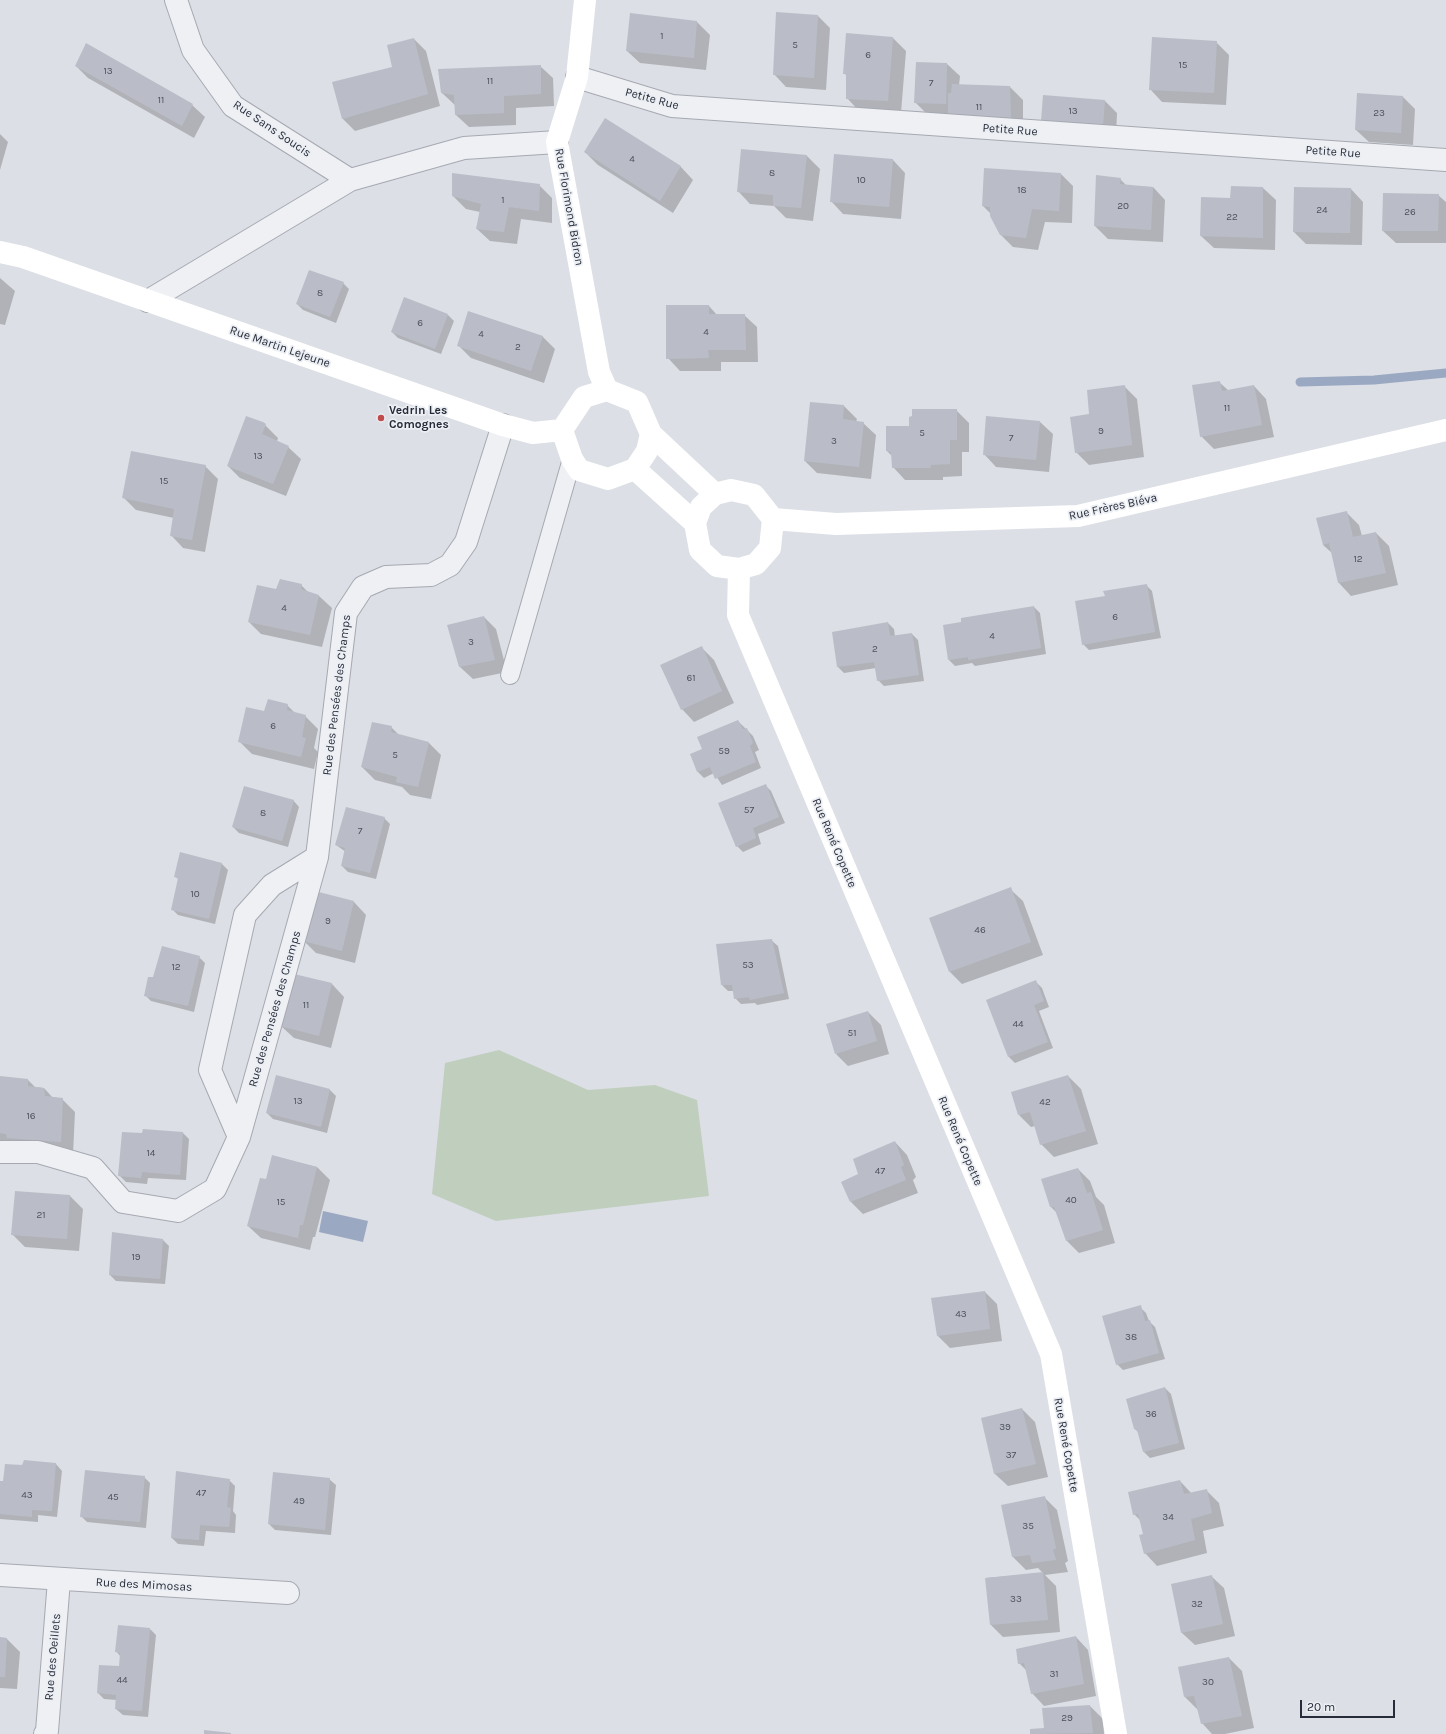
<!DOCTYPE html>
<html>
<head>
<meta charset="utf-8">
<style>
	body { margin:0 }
	#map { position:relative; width:1446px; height:1734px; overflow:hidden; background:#dcdfe5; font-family:Karla,sans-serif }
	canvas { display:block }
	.scale { position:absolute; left:1300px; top:1700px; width:95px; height:18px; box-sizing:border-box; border:2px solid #272c3a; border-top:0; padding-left:5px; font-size:12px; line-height:14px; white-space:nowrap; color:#272c3a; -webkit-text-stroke:3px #ebeef3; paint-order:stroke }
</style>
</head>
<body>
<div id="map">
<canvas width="1446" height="1734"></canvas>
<div class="scale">20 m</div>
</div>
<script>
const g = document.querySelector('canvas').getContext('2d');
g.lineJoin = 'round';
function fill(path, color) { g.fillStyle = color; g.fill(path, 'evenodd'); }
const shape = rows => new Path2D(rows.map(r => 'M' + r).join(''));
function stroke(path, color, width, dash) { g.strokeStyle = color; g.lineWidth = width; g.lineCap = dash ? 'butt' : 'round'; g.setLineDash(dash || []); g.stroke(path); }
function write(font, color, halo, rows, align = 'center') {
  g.font = font + ' Karla,sans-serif'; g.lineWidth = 3.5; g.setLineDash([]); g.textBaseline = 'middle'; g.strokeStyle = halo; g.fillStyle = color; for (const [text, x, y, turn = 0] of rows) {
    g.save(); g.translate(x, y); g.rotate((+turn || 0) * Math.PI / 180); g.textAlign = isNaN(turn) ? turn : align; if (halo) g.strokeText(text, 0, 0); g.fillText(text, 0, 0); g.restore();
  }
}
const green = shape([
	[499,1050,588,1090,655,1085,697,1100,709,1196,496,1221,432,1194,445,1063]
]);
const water = shape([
	[323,1211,368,1221,363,1242,319,1232]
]);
const shadow = shape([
	[818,16,830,28,826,90,786,87,774,74],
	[697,22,710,35,706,70,640,63,627,51],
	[893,38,906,51,901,113,859,111,847,98,847,76,844,73],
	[414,39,426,51,440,106,355,131,342,118,393,67],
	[1216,42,1229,55,1226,105,1162,102,1150,89],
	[947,64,960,76,959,86,1010,87,1023,100,1023,133,928,115,915,102],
	[76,66,192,105,205,117,194,138,88,78],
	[540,66,553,78,554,106,516,108,516,125,469,127,456,115,456,106,442,93],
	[1403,97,1415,109,1413,145,1369,142,1356,130],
	[1105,101,1117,113,1116,138,1055,134],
	[605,119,681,167,693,180,673,213,598,165,585,152],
	[0,134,8,142,0,170],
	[742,150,807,156,820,169,813,221,786,218,774,206,750,204,738,191],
	[893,160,905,173,901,219,843,214,831,201],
	[1061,174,1073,186,1072,223,1045,222,1038,250,1013,247,1000,234,991,214,983,206],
	[1120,179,1127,186,1153,187,1165,200,1163,242,1108,239,1095,226],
	[539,185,552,198,552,223,521,219,517,244,490,241,477,229,480,212,466,209,453,196],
	[1232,187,1263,188,1276,200,1275,250,1214,248,1201,236,1231,199],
	[1351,189,1363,202,1362,245,1306,244,1294,232],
	[1438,195,1446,202,1446,243,1396,243,1383,231],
	[0,278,15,291,5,325,0,324],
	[343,283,349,289,336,323,303,310,297,304],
	[709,306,717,315,744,315,757,327,758,362,721,362,721,371,680,371,668,358],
	[448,315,454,321,441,354,398,338,392,332],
	[542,336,555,349,544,383,471,358,458,345],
	[1219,382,1229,391,1254,386,1266,399,1274,437,1214,449,1201,436],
	[1124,386,1137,399,1144,457,1089,465,1076,452,1090,415],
	[811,403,844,406,857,419,856,422,863,423,876,435,871,479,817,473,805,461],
	[956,410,969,423,969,452,962,452,962,476,943,477,943,480,905,480,893,467,892,456,887,451,910,427],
	[987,417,1040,422,1053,434,1049,472,996,467,984,454],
	[265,425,278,438,277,441,288,447,301,459,286,496,240,478,228,466],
	[205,466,218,479,205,552,183,548,171,535,174,518,136,510,123,497],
	[1346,512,1359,525,1362,536,1376,533,1389,546,1398,585,1351,596,1339,583,1332,553,1323,545],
	[301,585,309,593,319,596,332,608,322,647,261,634,249,622,277,591],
	[1146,585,1152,591,1161,638,1089,650,1083,644,1106,597],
	[1034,607,1040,613,1046,654,975,666,972,663,955,666,949,660],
	[484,617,496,629,507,672,473,679,460,667],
	[888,623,894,629,895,637,912,634,918,640,924,681,884,686,878,680,876,668,844,673,838,667,833,633],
	[702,648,714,660,734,703,694,722,682,709],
	[287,705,296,714,305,716,318,729,314,748,318,752,314,769,252,754,239,741,264,712],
	[738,721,753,736,759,750,755,752,761,768,722,785,714,773,704,778,698,772,691,755,703,749],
	[391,727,399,735,429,743,441,755,431,799,410,795,402,787,375,780,362,767],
	[765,785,771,791,785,823,758,834,761,844,743,852,737,846],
	[293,800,299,807,288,847,239,833,233,827],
	[384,818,390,824,376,879,348,872,342,866,346,852,336,845],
	[180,854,222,864,228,870,215,924,178,915,172,909,179,880,175,876],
	[1010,889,1023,901,1043,955,962,984,950,972,930,918],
	[315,893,354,902,366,915,355,963,316,953,304,941],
	[771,940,778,946,789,999,757,1005,755,1003,741,1004,735,998,734,991,728,991,722,985],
	[199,957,205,963,194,1012,151,1001,145,995,154,978],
	[295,975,332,984,344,997,331,1048,294,1038,281,1026],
	[1036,982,1042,988,1049,1007,1039,1011,1053,1048,1015,1063,1009,1057,987,1001],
	[868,1012,881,1025,889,1054,848,1066,836,1054],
	[1068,1076,1081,1089,1098,1144,1054,1157,1041,1144,1035,1126,1031,1127,1019,1115],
	[0,1077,28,1080,35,1087,44,1088,53,1098,62,1099,75,1112,73,1154,0,1144],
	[276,1077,330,1090,336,1096,327,1133,273,1119,267,1113],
	[144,1130,183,1133,189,1139,186,1180,148,1178,147,1184,126,1182,120,1176],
	[895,1142,907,1155,916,1177,913,1180,918,1193,863,1214,851,1202,843,1183,860,1175],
	[273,1156,317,1167,330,1180,315,1237,313,1237,310,1250,261,1238,248,1226,267,1180],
	[1078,1169,1090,1181,1096,1197,1104,1205,1115,1243,1079,1253,1067,1241,1058,1214,1051,1207],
	[16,1192,70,1196,83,1209,79,1251,25,1247,12,1234],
	[163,1240,169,1246,165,1284,116,1281,110,1275],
	[985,1292,997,1304,1002,1341,950,1348,938,1336],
	[1140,1307,1146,1313,1149,1321,1155,1327,1165,1359,1123,1370,1117,1364],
	[1165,1388,1171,1394,1185,1449,1150,1458,1144,1452,1139,1433,1135,1429],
	[1022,1409,1035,1422,1048,1477,1008,1486,995,1474,982,1419],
	[56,1464,62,1471,57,1517,38,1515,38,1522,0,1519,0,1482,4,1482],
	[144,1477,150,1483,146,1528,87,1522,81,1516],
	[329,1479,336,1485,331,1535,275,1530,269,1524],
	[229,1480,235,1486,233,1511,236,1515,235,1533,206,1531,204,1546,178,1544,172,1538],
	[1180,1481,1192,1494,1206,1490,1219,1503,1224,1526,1203,1531,1207,1553,1157,1566,1145,1553,1144,1534,1141,1521,1134,1514],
	[1044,1497,1057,1510,1068,1561,1065,1563,1068,1572,1045,1575,1056,1586,1060,1632,1003,1637,991,1625,986,1578,1043,1573,1038,1568,1026,1570,1013,1557,1002,1506],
	[1211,1576,1224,1588,1235,1636,1195,1645,1182,1633],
	[150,1629,156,1635,148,1717,123,1715,116,1709,117,1700,104,1699,98,1693,120,1667,121,1657,116,1651],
	[1076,1637,1088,1650,1096,1696,1044,1706,1032,1693,1027,1671,1019,1663],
	[0,1638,7,1639,20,1652,17,1689,0,1688],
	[1229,1658,1242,1671,1254,1728,1225,1734,1212,1734,1202,1723,1198,1710,1185,1697],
	[1090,1706,1103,1719,1104,1734,1031,1734,1031,1730,1045,1729]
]);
const stream = shape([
	[1300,382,1374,380,1446,373]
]);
const building = shape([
	[776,12,818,15,814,78,773,75],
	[630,13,697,21,694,58,626,51],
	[846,33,893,37,888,101,846,99,846,74,843,74],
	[1152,37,1217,41,1214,93,1149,90],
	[414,38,428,94,342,119,332,82,392,67,387,45],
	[86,43,193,104,182,126,75,66],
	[916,62,947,63,946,104,914,103],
	[541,65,541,94,504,96,504,113,455,115,454,95,441,93,438,69],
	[952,84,1010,86,1011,121,948,120,948,93,951,93],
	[1357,93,1403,96,1401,133,1355,130],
	[1043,95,1105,100,1103,126,1041,121],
	[605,118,681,166,660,201,584,152],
	[741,149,807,155,801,208,773,206,773,195,737,192],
	[834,154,893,159,889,207,830,202],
	[984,168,1061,173,1059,211,1032,209,1026,238,1000,235,990,216,990,207,982,206],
	[452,173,540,184,539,211,509,207,504,232,476,229,481,204,452,196],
	[1096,175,1121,178,1120,184,1153,187,1151,230,1094,226],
	[1231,186,1263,187,1263,238,1200,236,1201,197,1230,198],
	[1294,187,1351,188,1350,233,1293,232],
	[1383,193,1439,194,1438,231,1382,231],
	[309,270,344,282,330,317,296,304],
	[404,297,448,314,435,349,391,332],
	[666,305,709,305,709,314,745,314,746,350,708,350,709,358,666,359],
	[468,311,543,336,531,371,457,346],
	[1220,381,1222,391,1254,385,1262,425,1200,437,1192,385],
	[1125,385,1132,445,1075,453,1070,417,1089,414,1087,390],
	[810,402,844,405,843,419,864,422,859,467,804,461],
	[912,409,957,409,957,440,950,440,950,464,931,465,930,468,892,468,891,452,886,451,886,426,909,426,909,417,912,416],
	[246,416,263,422,266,424,262,434,289,446,273,484,227,466],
	[986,416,1040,421,1036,460,983,455],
	[131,451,206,465,192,540,170,536,174,509,122,498],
	[1347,511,1353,537,1376,532,1386,573,1338,583,1329,543,1323,545,1316,518],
	[280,579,302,584,301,589,319,595,310,635,248,622,257,585,276,589],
	[1147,584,1155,632,1082,645,1075,601,1105,596,1103,591],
	[1034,606,1041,648,968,660,968,657,948,660,943,625,961,622,961,618],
	[484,616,495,660,459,667,447,625],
	[888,622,890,636,912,633,919,675,877,681,874,662,837,667,832,632],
	[702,646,722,691,681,710,660,665],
	[268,699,288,704,287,710,306,715,302,737,306,738,301,757,238,742,246,707,264,711],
	[738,720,743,729,747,728,753,743,750,746,756,762,715,779,710,767,697,772,690,754,702,749,697,737],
	[372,722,392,726,391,732,429,742,418,787,396,782,397,777,361,767],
	[766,784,779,817,753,828,756,838,736,847,718,803],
	[244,786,294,800,282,841,232,827],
	[346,807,385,817,370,873,341,866,345,848,335,845],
	[180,852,222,863,209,919,171,910,178,878,174,877],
	[1011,887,1031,942,949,972,929,918],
	[315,891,354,901,342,951,303,941],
	[772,939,784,993,750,1000,749,997,734,999,732,985,721,985,716,944],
	[162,946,200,956,188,1006,144,996,148,977,153,977],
	[294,974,332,983,319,1036,280,1026],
	[1036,980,1044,1001,1034,1005,1048,1042,1008,1057,986,1000],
	[868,1011,877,1041,835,1054,826,1024],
	[276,1075,330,1089,321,1127,266,1113],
	[1068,1075,1086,1131,1040,1145,1030,1112,1018,1115,1011,1092],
	[0,1076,28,1079,28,1086,44,1088,45,1096,63,1098,61,1142,7,1138,6,1134,0,1133],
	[143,1129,183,1132,180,1175,142,1172,141,1178,118,1176,122,1132,142,1133],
	[895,1141,904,1165,901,1167,906,1180,850,1202,841,1182,858,1174,853,1159],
	[272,1155,317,1167,303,1225,300,1225,298,1238,247,1226,260,1178,266,1179],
	[1078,1168,1087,1193,1091,1192,1103,1230,1066,1241,1054,1207,1050,1207,1041,1179],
	[15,1191,70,1195,67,1239,11,1235],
	[112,1232,163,1239,160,1279,109,1275],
	[985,1291,990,1329,937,1336,931,1298],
	[1141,1305,1145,1321,1150,1320,1159,1353,1116,1365,1102,1316],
	[1165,1387,1179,1443,1143,1452,1137,1430,1134,1429,1126,1399],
	[1022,1408,1036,1464,994,1474,981,1418],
	[24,1460,56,1463,52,1511,32,1510,32,1517,0,1514,0,1481,3,1481,5,1464,22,1465],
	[85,1470,145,1476,140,1522,80,1517],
	[176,1471,230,1479,227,1507,231,1508,229,1527,200,1525,199,1540,171,1538],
	[273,1472,330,1478,325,1530,268,1524],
	[1180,1480,1184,1494,1207,1489,1212,1513,1191,1519,1195,1540,1144,1554,1139,1535,1143,1534,1138,1514,1133,1515,1128,1492],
	[1045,1496,1056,1548,1053,1550,1056,1560,1032,1563,1030,1555,1012,1557,1001,1505],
	[1043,1572,1048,1620,990,1625,985,1578],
	[1212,1575,1223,1624,1181,1633,1171,1584],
	[118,1625,150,1628,142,1711,115,1709,116,1695,97,1693,99,1665,119,1666,120,1653,115,1652],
	[1076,1636,1084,1684,1031,1694,1024,1663,1018,1664,1016,1649],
	[0,1637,7,1638,5,1677,0,1677],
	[1229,1657,1242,1716,1201,1724,1194,1696,1184,1697,1178,1667],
	[1090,1705,1093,1733,1030,1734,1030,1729,1044,1728,1042,1708],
	[204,1730,231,1733,231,1734,204,1734]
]);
const lane = shape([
	[510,675,572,459]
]);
const street = shape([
	[176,0,193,50,233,106,350,180],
	[577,77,672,106,1446,160],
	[148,301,350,180,464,148,557,142],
	[239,1137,210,1070,245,915,272,885,317,857],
	[0,1152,38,1152,93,1168,123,1202,178,1211,215,1189,239,1137,317,857,346,613,363,587,386,577,431,575,450,565,466,542,503,425],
	[0,1575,288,1593],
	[45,1734,47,1731,59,1580]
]);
const secondary = shape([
	[585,0,577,77,557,142,599,372,607,390],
	[0,252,23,257,503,425,533,433,562,430],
	[607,390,637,402,651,434,647,451,635,469,608,479,579,470,572,459,562,430,584,397,607,390],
	[651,434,715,494],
	[635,469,695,523],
	[731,490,754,495,773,519,770,548,756,564,739,569,717,566,700,550,695,523,701,507,715,494,731,490],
	[773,519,836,524,1078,516,1446,430],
	[739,569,738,615,1051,1354,1116,1734]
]);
const markers = [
	[381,418,4,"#c14b4c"]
];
const numberNames = [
	["1",662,36],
	["5",795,45],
	["6",868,55],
	["15",1183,65],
	["13",108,71],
	["11",490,81],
	["7",931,83],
	["11",161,100],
	["11",979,107],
	["13",1073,111],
	["23",1379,113],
	["4",632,159],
	["8",772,173],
	["10",861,180],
	["18",1022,190],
	["1",503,200],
	["20",1123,206],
	["24",1322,210],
	["26",1410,212],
	["22",1232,217],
	["8",320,293],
	["6",420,323],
	["4",706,332],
	["4",481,334],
	["2",518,347],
	["11",1227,408],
	["9",1101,431],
	["5",922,433],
	["7",1011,438],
	["3",834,441],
	["13",258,456],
	["15",164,481],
	["12",1358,559],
	["4",284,608],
	["6",1115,617],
	["4",992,636],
	["3",471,642],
	["2",875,649],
	["61",691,678],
	["6",273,726],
	["59",724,751],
	["5",395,755],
	["57",749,810],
	["8",263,813],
	["7",360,831],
	["10",195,894],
	["9",328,921],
	["46",980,930],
	["53",748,965],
	["12",176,967],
	["11",306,1005],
	["44",1018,1024],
	["51",852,1033],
	["13",298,1101],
	["42",1045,1102],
	["16",31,1116],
	["14",151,1153],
	["47",880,1171],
	["40",1071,1200],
	["15",281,1202],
	["21",41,1215],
	["19",136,1257],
	["43",961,1314],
	["38",1131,1337],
	["36",1151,1414],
	["39",1005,1427],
	["37",1011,1455],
	["47",201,1493],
	["43",27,1495],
	["45",113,1497],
	["49",299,1501],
	["34",1168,1517],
	["35",1028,1526],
	["33",1016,1599],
	["32",1197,1604],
	["31",1054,1674],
	["44",122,1680],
	["30",1208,1682],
	["29",1067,1718]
];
const streetNames = [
	["Petite Rue",652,99,15],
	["Rue Sans Soucis",272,129,34],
	["Petite Rue",1010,130,4],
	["Petite Rue",1333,152,4],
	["Rue Florimond Bidron",569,207,80],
	["Rue Martin Lejeune",280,347,19],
	["Rue Frères Biéva",1113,507,-12],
	["Rue des Pensées des Champs",337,695,-83],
	["Rue René Copette",834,843,67],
	["Rue des Pensées des Champs",275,1009,-74],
	["Rue René Copette",960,1141,67],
	["Rue René Copette",1066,1445,80],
	["Rue des Mimosas",144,1585,3],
	["Rue des Oeillets",53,1657,-85]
];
const poiNames = [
	["Vedrin Les",389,411],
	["Comognes",389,425]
];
fill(green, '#c0cebe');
fill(water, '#9aa8c2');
fill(shadow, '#0003');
stroke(stream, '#9aa8c2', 9);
fill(building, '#babdc7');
stroke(lane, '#a6a9b2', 20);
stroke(street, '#a6a9b2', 24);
stroke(lane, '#eff0f4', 18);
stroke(street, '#eff0f4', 22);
stroke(secondary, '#fff', 22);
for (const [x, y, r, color] of markers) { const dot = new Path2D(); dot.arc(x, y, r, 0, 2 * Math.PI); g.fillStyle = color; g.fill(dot); stroke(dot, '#ebeef3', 1.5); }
write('10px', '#4c505d', null, numberNames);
write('12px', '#272c3a', '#ebeef3', streetNames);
write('bold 12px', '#272c3a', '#ebeef3', poiNames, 'left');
</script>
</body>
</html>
